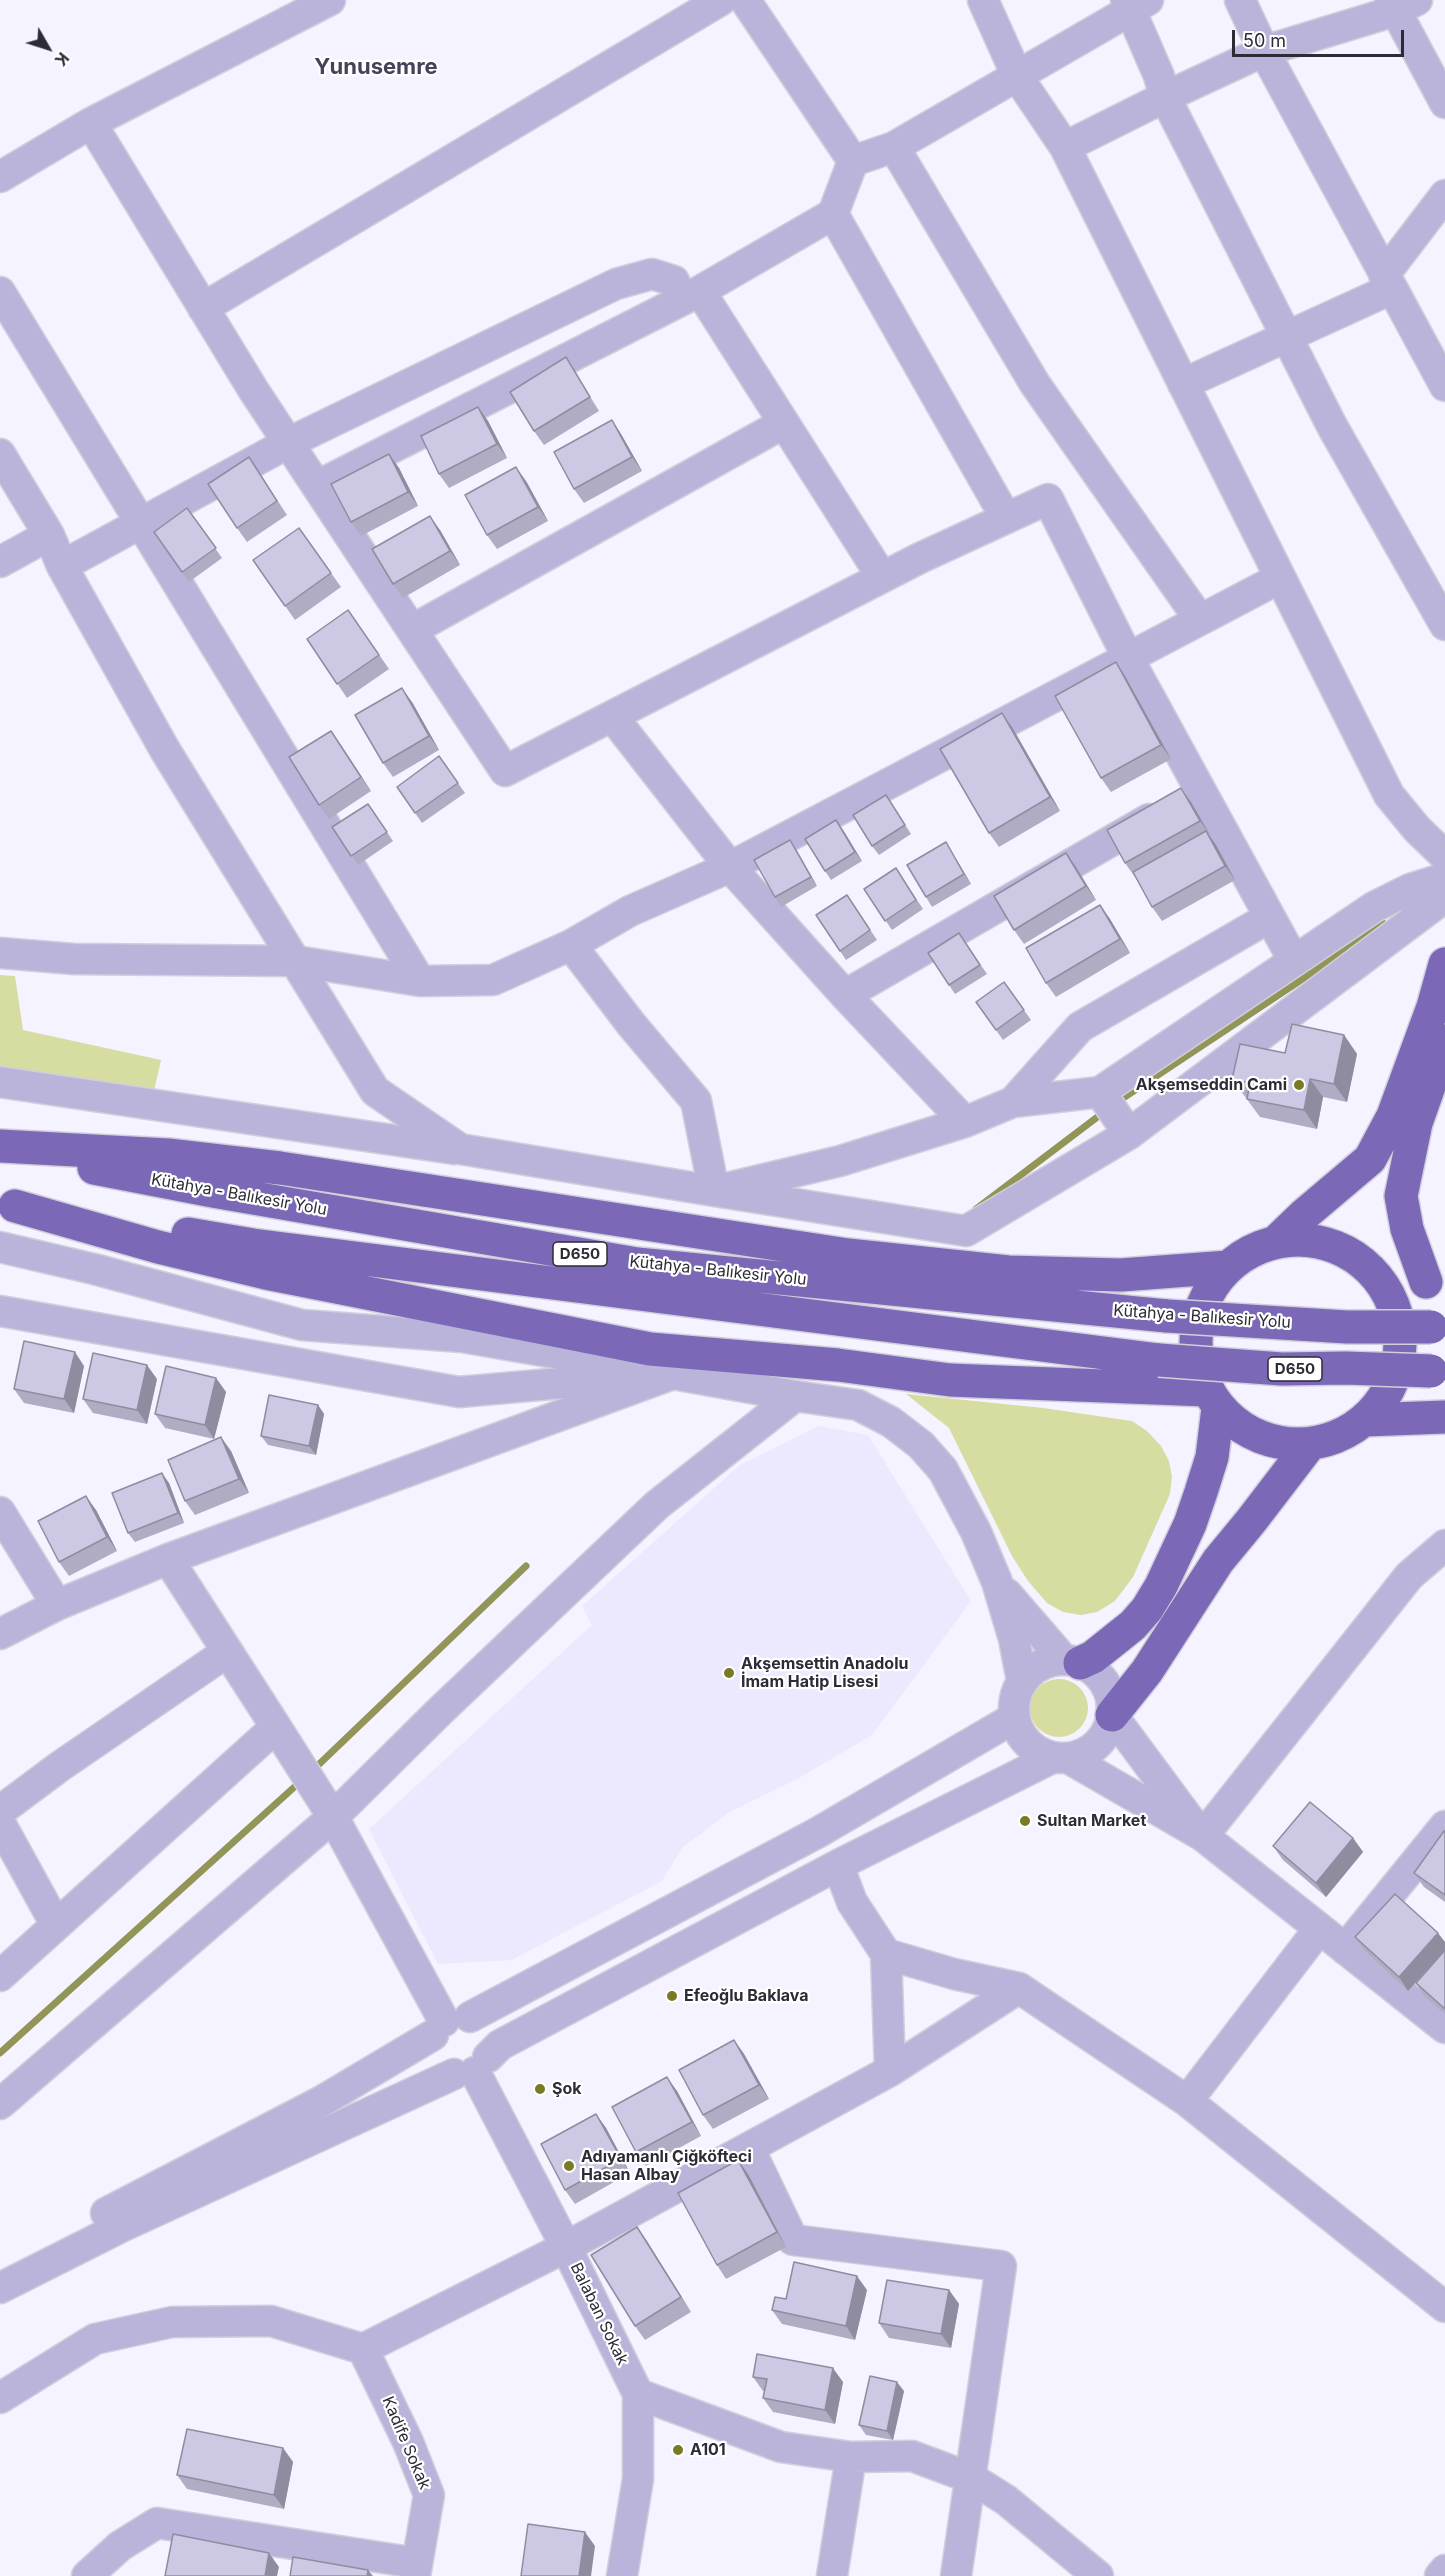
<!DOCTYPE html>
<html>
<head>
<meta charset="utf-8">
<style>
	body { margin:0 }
	#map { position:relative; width:1445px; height:2576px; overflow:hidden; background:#f5f3ff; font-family:Inter,sans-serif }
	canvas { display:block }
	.north { position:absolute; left:18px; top:18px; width:60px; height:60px; -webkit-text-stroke:4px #fff; paint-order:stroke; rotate:129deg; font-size:16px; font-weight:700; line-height:24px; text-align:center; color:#2d2b36 }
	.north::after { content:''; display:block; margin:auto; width:21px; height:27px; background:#2d2b36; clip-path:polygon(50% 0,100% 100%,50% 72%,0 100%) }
	.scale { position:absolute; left:1232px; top:30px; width:172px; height:27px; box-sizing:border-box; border:3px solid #2d2b36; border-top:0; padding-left:8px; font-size:18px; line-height:21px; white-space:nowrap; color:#2d2b36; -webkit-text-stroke:4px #fff; paint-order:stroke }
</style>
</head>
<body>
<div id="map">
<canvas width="1445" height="2576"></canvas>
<div class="north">K</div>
<div class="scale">50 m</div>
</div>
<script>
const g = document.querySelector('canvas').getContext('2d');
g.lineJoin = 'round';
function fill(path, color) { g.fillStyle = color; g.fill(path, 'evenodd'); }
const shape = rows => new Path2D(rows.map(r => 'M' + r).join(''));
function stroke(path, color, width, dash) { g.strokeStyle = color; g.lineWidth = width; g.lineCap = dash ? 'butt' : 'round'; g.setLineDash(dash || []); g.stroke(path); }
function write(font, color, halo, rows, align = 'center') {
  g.font = font + ' Inter,sans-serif'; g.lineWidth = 4.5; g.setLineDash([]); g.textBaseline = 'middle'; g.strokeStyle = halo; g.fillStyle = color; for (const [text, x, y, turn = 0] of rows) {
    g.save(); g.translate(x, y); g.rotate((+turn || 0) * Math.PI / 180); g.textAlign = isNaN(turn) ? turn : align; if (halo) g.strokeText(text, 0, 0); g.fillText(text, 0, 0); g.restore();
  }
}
const built = shape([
	[819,1426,868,1435,971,1601,872,1735,799,1778,730,1812,682,1848,662,1881,512,1960,438,1964,369,1829,592,1625,582,1606,740,1465]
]);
const green = shape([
	[0,975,15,976,23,1030,161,1060,153,1095,0,1066],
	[906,1394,1043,1408,1132,1421,1147,1431,1161,1446,1169,1461,1172,1477,1170,1494,1133,1577,1115,1601,1097,1612,1081,1615,1063,1612,1047,1603,1028,1581,1012,1556,949,1428],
	'1030 1708a29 29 0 1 1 58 0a29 29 0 1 1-58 0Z'
]);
const stream = shape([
	[1117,1102,1310,974,1383,923],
	[976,1209,1104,1112],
	[313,1770,526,1566],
	[0,2053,301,1781]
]);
const minor = shape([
	[745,0,853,161,894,147,1148,0],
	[983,0,1017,76,1065,147,1389,795,1417,829,1445,856],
	[1126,0,1159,76,1165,97,1332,426,1445,625],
	[1240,0,1264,51,1445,386],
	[1390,0,1445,103],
	[91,123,254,391,505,771,920,558,1048,499,1128,658,1294,961],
	[894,147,1035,384,1200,620],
	[1065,147,1165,97,1264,51,1395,11,1417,0],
	[0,177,91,123,330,0],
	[833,214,1006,518],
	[1384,275,1445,195],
	[700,291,882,577],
	[0,292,420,981],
	[203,308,721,0],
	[1183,384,1391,289],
	[0,454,49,535,62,566,165,750,375,1091,460,1149,714,1191,840,1161,965,1122,1013,1102,1100,1092,1374,907,1410,889,1445,878],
	[317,486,700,291,833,214,853,161],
	[0,562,49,535],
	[62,566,288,443,616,284,652,274,674,281,682,300],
	[412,630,784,423],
	[612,716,730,867,845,995,965,1122],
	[571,945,631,1024,696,1101,714,1191,966,1231,1129,1134,1445,897],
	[0,953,74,959,296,961,420,981,493,980,571,945,630,911,730,867,1280,578],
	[845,995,1149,819],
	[0,1082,454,1149],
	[1100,1092,1129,1134],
	[1013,1102,1080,1027,1270,917],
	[0,1247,94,1269,302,1325,462,1337,670,1373],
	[0,1311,459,1392,631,1377],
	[0,1512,57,1605],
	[1007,1594,1064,1660],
	[0,1634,57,1605,168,1559,673,1374,795,1396,858,1405,891,1422,921,1445,943,1470,976,1532,997,1582,1014,1639,1022,1681],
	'1014 1709a49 49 0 1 1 98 0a49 49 0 1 1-98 0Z',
	[1112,1715,1195,1827],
	[276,1727,333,1817,444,2021],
	[1068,1758,1203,1836,1445,2028],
	[0,1811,59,1767,227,1652],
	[0,1823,56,1925],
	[1203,1836,1409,1576,1445,1545],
	[838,1865,852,1902,886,1954,890,2071],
	[1345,1949,1445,1826],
	[886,1954,954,1974,1019,1988,1187,2101,1445,2307],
	[0,1976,276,1727,168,1559],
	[470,2017,817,1833,1014,1718],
	[488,2057,500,2045,838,1865,1052,1758],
	[475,2072,566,2247,638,2394,638,2479,622,2576],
	[1187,2101,1319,1929],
	[0,2104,333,1817,438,1713,657,1505,795,1396],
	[749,2148,793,2240,1001,2266,956,2576],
	[106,2213,322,2101,433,2035],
	[0,2288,123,2226,454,2074],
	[363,2349,408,2442,429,2495,415,2576],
	[638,2394,781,2447,851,2457,912,2456,971,2478,1006,2500,1098,2576],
	[0,2398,95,2339,172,2322,271,2321,363,2349,566,2247,890,2071,1019,1988],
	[87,2576,120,2546,157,2523,417,2563],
	[832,2576,851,2457],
	[1440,2576,1445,2570]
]);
const highway = shape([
	[0,1146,168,1155,280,1168,848,1255,1008,1272,1121,1275,1228,1267],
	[94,1168,213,1191,637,1264,1167,1316],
	[15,1206,158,1247,266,1273,650,1349,838,1365,950,1380,1206,1390],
	[188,1234,253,1245,1159,1360],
	'1196 1342a102 102 0 1 1 204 0a102 102 0 1 1-204 0Z',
	[1277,1241,1305,1214,1370,1159,1393,1116,1433,1007,1445,964],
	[1426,1282,1407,1229,1401,1196,1416,1123,1445,1041],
	[1365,1420,1445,1417],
	[1080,1663,1093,1657,1133,1625,1147,1609,1161,1586,1190,1524,1201,1492,1212,1457,1218,1408],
	[1112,1715,1147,1671,1218,1561,1251,1521,1310,1444]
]);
const highwayBridge = shape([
	[1167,1316,1347,1327,1431,1327],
	[1159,1360,1282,1369,1346,1368,1431,1371]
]);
const wall = shape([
	[575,372,599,411,544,445,534,431],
	[478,407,488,421,507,458,449,488,439,474],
	[612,420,621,434,642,471,584,503,574,489],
	[389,454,399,468,418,506,361,536,351,522],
	[249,457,287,515,247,542,237,528],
	[526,481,548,521,497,549,487,535],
	[187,508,222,558,189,582,154,532],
	[299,528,341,587,295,620,253,560],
	[440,530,460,565,403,598,393,584],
	[348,610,389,669,347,698,307,639],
	[1116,662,1125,676,1171,759,1111,792,1101,778],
	[412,702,439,750,393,777,383,763],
	[1012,727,1060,811,999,847,989,833],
	[331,731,371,791,329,819,319,805],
	[439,756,465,793,422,823,397,787],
	[1191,802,1210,835,1209,835,1216,845,1235,880,1162,921,1152,907,1135,877,1125,863],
	[368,804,393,841,358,865,332,827],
	[892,804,911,834,879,855,872,846],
	[843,830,862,861,831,880,825,871],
	[946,842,952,852,971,884,932,907,926,897],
	[796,849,817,886,781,907,775,897],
	[1066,853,1076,867,1096,900,1024,944,1014,930],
	[896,868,923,909,892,930,864,889],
	[847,895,877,940,846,960,816,915],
	[1100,905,1110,919,1130,953,1056,997,1046,983],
	[959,933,987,974,955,994,949,985],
	[1004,982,1031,1020,1003,1040,976,1002],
	[1344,1035,1357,1054,1347,1102,1323,1097,1317,1129,1260,1117,1232,1079,1285,1053],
	[84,1366,74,1413,24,1403,14,1389],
	[216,1378,226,1392,214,1439,165,1428,155,1414],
	[157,1379,147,1424,93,1413,83,1399],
	[318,1405,324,1414,316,1455,268,1445,261,1436],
	[231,1451,249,1493,195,1515,185,1501],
	[169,1483,184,1523,135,1542,128,1533],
	[96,1510,117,1551,69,1576,59,1562],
	[1445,1831,1445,1902,1424,1887,1414,1873],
	[1353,1838,1363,1852,1326,1897,1283,1860,1273,1846],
	[1395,1894,1408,1991,1365,1951,1355,1937],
	[1445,1950,1445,2014,1425,1997,1416,1983],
	[734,2040,744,2054,769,2099,713,2129,703,2115],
	[677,2091,701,2136,646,2166,636,2152],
	[596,2114,606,2128,630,2173,575,2204,565,2190],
	[738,2160,748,2174,786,2247,726,2279,717,2265],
	[637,2227,691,2312,645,2340,635,2326],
	[867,2290,855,2340,782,2324,772,2310,786,2299],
	[949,2290,959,2304,951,2348,889,2338,879,2323],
	[753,2377,843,2382,835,2424,773,2412,763,2398,765,2391,763,2391],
	[904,2391,893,2440,866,2435,859,2425],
	[283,2448,293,2462,284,2509,187,2489,177,2475]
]);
const shadedWall = shape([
	[478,407,488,421,507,458,497,444],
	[612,420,621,434,642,471,632,457],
	[389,454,399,468,418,506,408,492],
	[516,467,526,481,548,521,538,507],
	[430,516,440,530,460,565,450,551],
	[1116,662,1125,676,1171,759,1161,745],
	[402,688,412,702,439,750,429,736],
	[1002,713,1012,727,1060,811,1050,797],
	[331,731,341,745,371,791,361,777],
	[1181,788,1191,802,1210,835,1200,821],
	[836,820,843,830,862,861,855,852],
	[1206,831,1216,845,1235,880,1225,866],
	[790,840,796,849,817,886,811,877],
	[946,842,952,852,971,884,964,874],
	[1066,853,1076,867,1096,900,1086,886],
	[1100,905,1110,919,1130,953,1120,939],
	[1344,1035,1357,1054,1347,1102,1334,1084],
	[1310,1079,1323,1097,1317,1129,1304,1110],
	[75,1352,84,1366,74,1413,64,1399],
	[147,1365,157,1379,147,1424,137,1410],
	[216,1378,226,1392,214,1439,205,1425],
	[318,1405,324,1414,316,1455,309,1446],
	[221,1437,231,1451,249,1493,239,1479],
	[162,1473,169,1483,184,1523,178,1513],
	[86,1496,96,1510,117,1551,107,1537],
	[1353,1838,1363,1852,1326,1897,1316,1883],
	[1438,1933,1445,1942,1445,1950,1408,1991,1399,1977],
	[734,2040,744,2054,769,2099,759,2085],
	[667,2077,677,2091,701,2136,692,2122],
	[596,2114,606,2128,630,2173,621,2159],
	[738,2160,748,2174,786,2247,777,2232],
	[637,2227,647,2241,691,2312,681,2297],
	[857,2276,867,2290,855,2340,846,2326],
	[949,2290,959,2304,951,2348,941,2334],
	[833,2368,843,2382,835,2424,825,2410],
	[897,2382,904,2391,893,2440,887,2431],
	[283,2448,293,2462,284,2509,274,2495],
	[585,2532,595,2546,591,2576,579,2576],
	[269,2553,279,2567,277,2576,265,2576],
	[368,2570,373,2576,367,2576]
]);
const building = shape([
	[566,357,590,397,534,431,510,392,566,357],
	[478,407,497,444,439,474,421,436,478,407],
	[612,420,632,457,574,489,554,452,612,420],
	[389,454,408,492,351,522,331,484,389,454],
	[249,457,277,501,237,528,208,484,249,457],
	[516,467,538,507,487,535,465,495,516,467],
	[187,508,216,548,182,572,154,532,187,508],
	[430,516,450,551,393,584,372,549,430,516],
	[299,528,331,573,285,606,253,560,299,528],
	[348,610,379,655,337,684,307,639,348,610],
	[1116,662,1161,745,1101,778,1055,696,1116,662],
	[402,688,429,736,383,763,355,715,402,688],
	[1002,713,1050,797,989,833,940,749,1002,713],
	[331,731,361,777,319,805,289,757,331,731],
	[439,756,458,783,415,813,397,787,439,756],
	[1181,788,1200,821,1125,863,1107,830,1181,788],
	[886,795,905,825,872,846,853,815,886,795],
	[368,804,387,832,351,856,332,827,368,804],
	[836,820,855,852,825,871,805,839,836,820],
	[1206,831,1225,866,1152,907,1133,872,1206,831],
	[790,840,811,877,775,897,754,860,790,840],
	[946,842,964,874,926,897,907,865,946,842],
	[1066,853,1086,886,1014,930,994,896,1066,853],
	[896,868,916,900,885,921,864,889,896,868],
	[847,895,870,930,840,951,816,915,847,895],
	[1100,905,1120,939,1046,983,1026,948,1100,905],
	[959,933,980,965,949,985,928,953,959,933],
	[1004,982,1024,1010,996,1030,976,1002,1004,982],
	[1292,1024,1344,1035,1334,1084,1310,1079,1304,1110,1247,1099,1250,1083,1232,1079,1240,1044,1285,1053,1292,1024],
	[24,1341,75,1352,64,1399,14,1389,24,1341],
	[93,1353,147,1365,137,1410,83,1399,93,1353],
	[166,1366,216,1378,205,1425,155,1414,166,1366],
	[269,1395,318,1405,309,1446,261,1436,269,1395],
	[221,1437,239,1479,185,1501,168,1460,221,1437],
	[162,1473,178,1513,128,1533,112,1493,162,1473],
	[86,1496,107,1537,59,1562,38,1521,86,1496],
	[1310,1802,1353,1838,1316,1883,1273,1846,1310,1802],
	[1444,1831,1445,1831,1445,1895,1414,1873,1444,1831],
	[1395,1894,1438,1933,1399,1977,1355,1937,1395,1894],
	[1445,1950,1445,2009,1416,1983,1445,1950],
	[734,2040,759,2085,703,2115,679,2070,734,2040],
	[667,2077,692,2122,636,2152,612,2107,667,2077],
	[596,2114,621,2159,565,2190,541,2144,596,2114],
	[738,2160,777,2232,717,2265,678,2193,738,2160],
	[637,2227,681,2297,635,2326,591,2255,637,2227],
	[794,2262,857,2276,846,2326,772,2310,775,2297,786,2299,794,2262],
	[887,2280,949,2290,941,2334,879,2323,887,2280],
	[757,2354,833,2368,825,2410,763,2398,767,2379,753,2377,757,2354],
	[870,2376,897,2382,887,2431,859,2425,870,2376],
	[187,2429,283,2448,274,2495,177,2475,187,2429],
	[528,2524,585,2532,579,2576,521,2576,528,2524],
	[173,2534,269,2553,265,2576,165,2576,173,2534],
	[293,2557,368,2570,367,2576,290,2576,293,2557]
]);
const markers = [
	[1299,1085,6,"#787b24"],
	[729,1673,6,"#787b24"],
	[1025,1821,6,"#787b24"],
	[672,1996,6,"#787b24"],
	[540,2089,6,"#787b24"],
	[569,2166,6,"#787b24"],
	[678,2450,6,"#787b24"]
];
const shields = [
	[580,1254,54],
	[1295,1369,54]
];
const shieldNames = [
	["D650",580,1254],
	["D650",1295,1369]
];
const poiNames = [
	["Akşemseddin Cami",1287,1085,"right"],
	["Akşemsettin Anadolu",741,1664],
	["İmam Hatip Lisesi",741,1682],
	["Sultan Market",1037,1821],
	["Efeoğlu Baklava",684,1996],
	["Şok",552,2089],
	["Adıyamanlı Çiğköfteci",581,2157],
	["Hasan Albay",581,2175],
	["A101",690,2450]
];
const streetNames = [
	["Kütahya - Balıkesir Yolu",239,1195,10],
	["Kütahya - Balıkesir Yolu",718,1271,6],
	["Kütahya - Balıkesir Yolu",1202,1317,4],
	["Balaban Sokak",599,2314,64],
	["Kadife Sokak",406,2443,67]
];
const districtNames = [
	["Yunusemre",376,67]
];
fill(built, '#ece8fe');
fill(green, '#d7dca0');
stroke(stream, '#929556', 7);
stroke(minor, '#d1cfdb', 33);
stroke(highway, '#d1cfdb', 36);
stroke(minor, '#bbb4da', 30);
stroke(highway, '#7b68b6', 33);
stroke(highwayBridge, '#d1cfdb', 36, []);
stroke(highwayBridge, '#7b68b6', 33);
fill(wall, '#b0acc4');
fill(shadedWall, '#908ca0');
fill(building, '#cdc8e4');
stroke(building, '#908ca0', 1.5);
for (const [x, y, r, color] of markers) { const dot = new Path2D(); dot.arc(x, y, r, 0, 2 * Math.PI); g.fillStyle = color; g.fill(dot); stroke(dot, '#fff', 2); }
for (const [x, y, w] of shields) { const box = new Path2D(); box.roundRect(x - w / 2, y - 12, w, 24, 4.5); g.fillStyle = '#fff'; g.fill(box); stroke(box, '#2d2b36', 1.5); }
write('bold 15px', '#2d2b36', null, shieldNames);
write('bold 16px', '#2d2b36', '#fff', poiNames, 'left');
write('16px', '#2d2b36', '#fff', streetNames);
write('bold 22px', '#474259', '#fff', districtNames);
</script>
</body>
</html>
